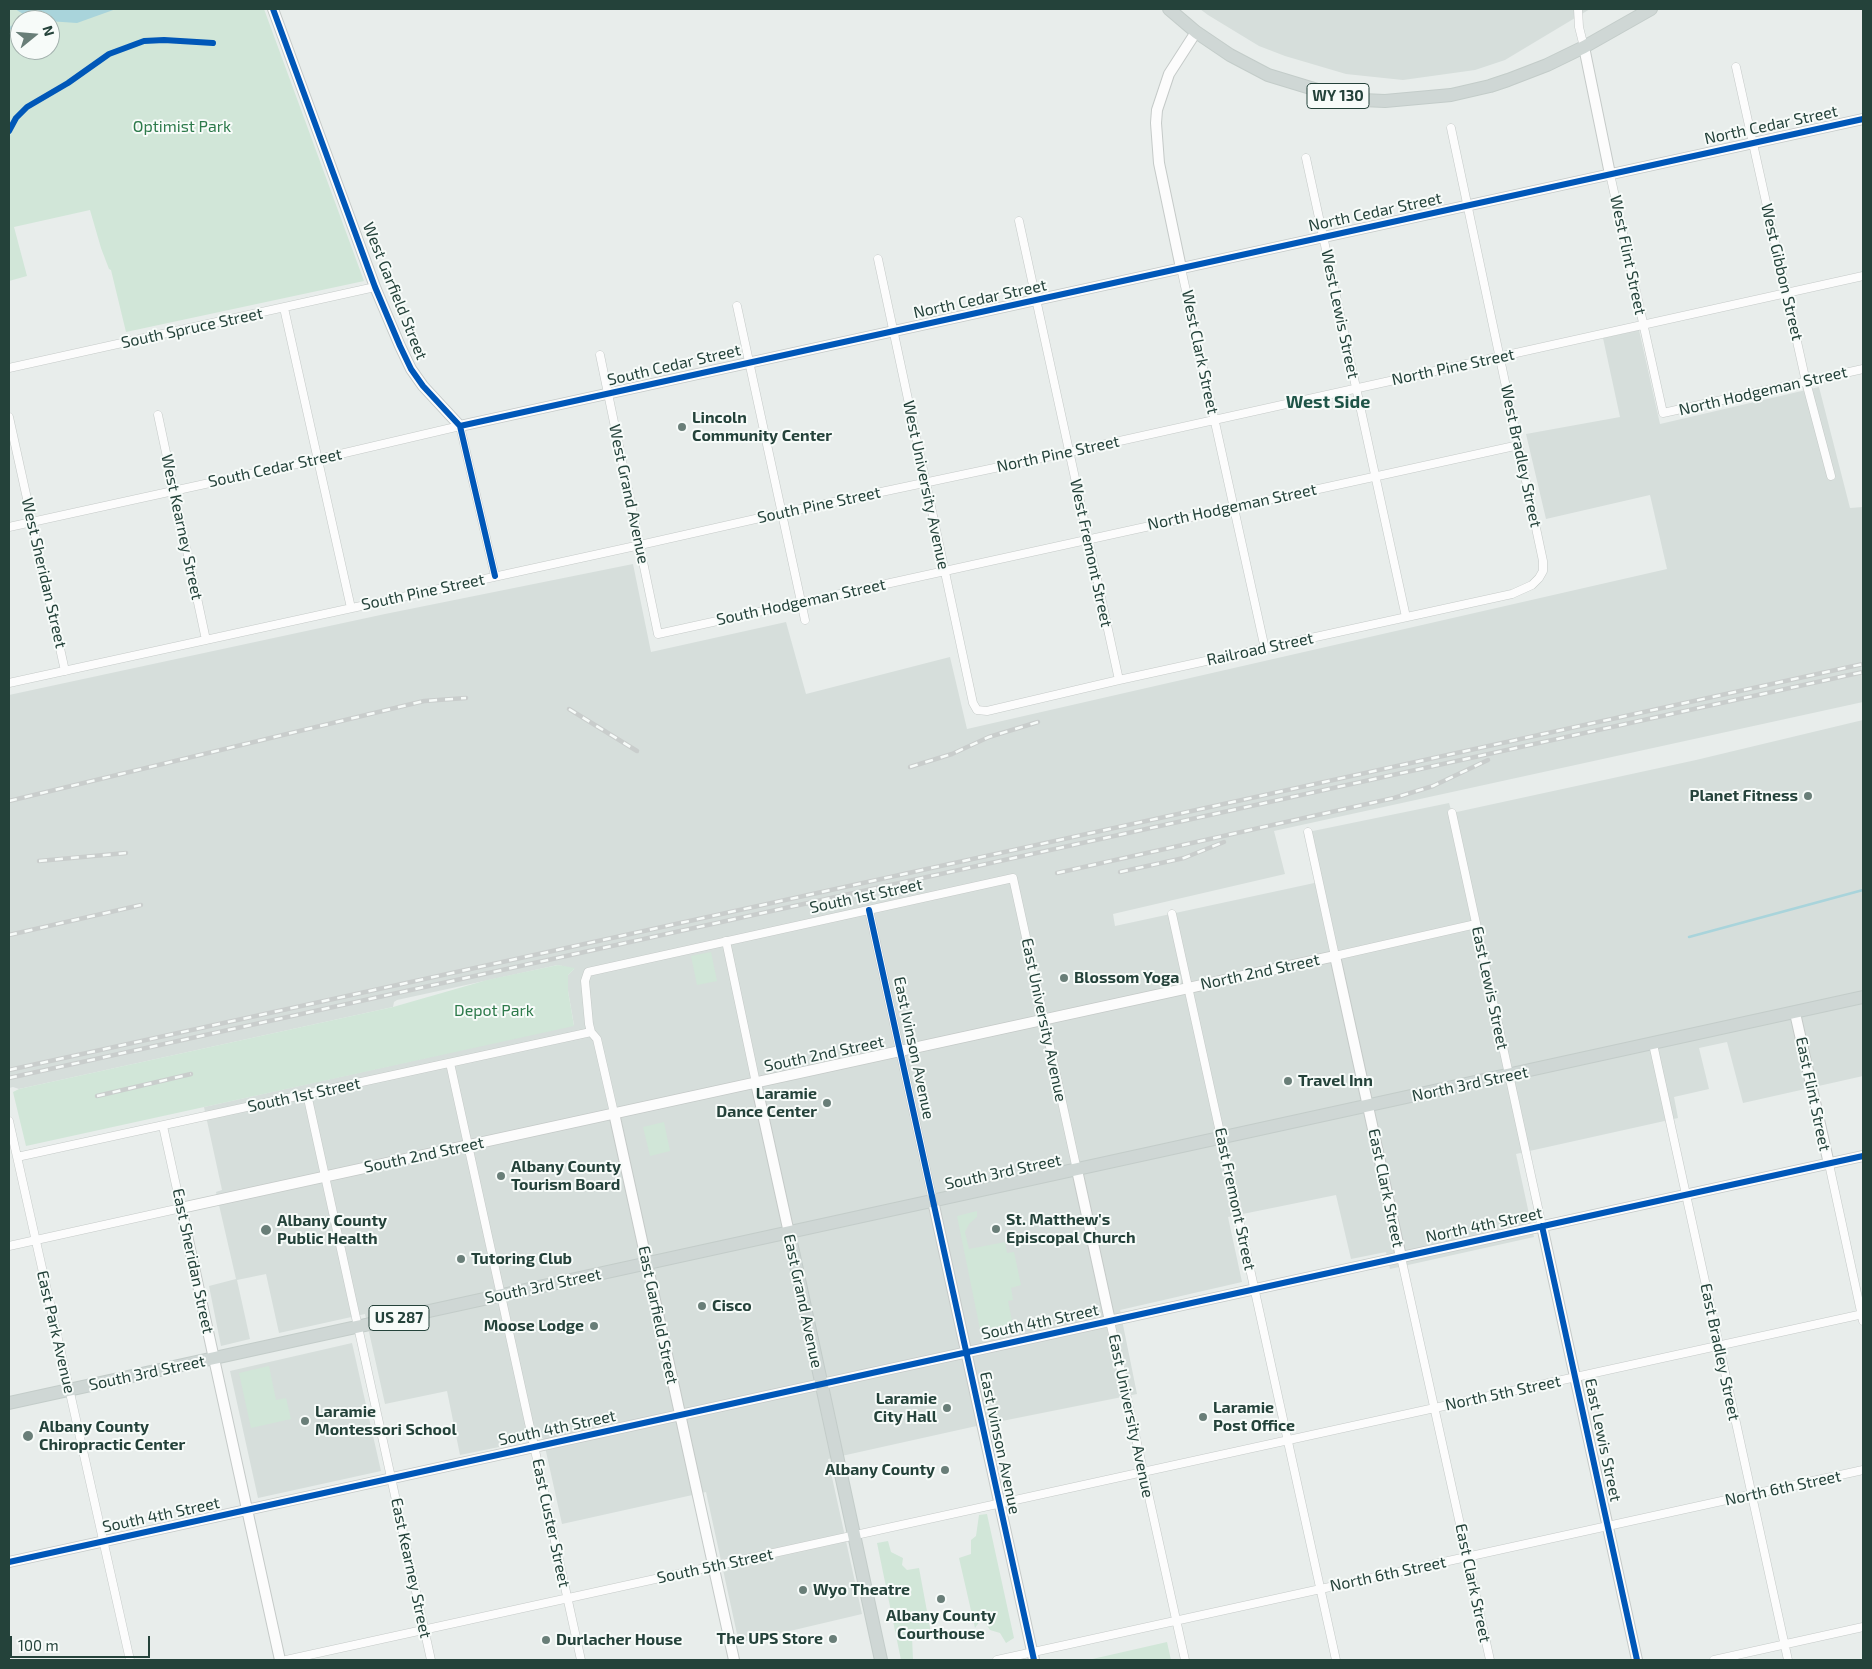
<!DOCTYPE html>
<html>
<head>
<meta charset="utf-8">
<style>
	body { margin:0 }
	#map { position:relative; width:1872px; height:1669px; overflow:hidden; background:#e8edeb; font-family:"Exo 2",sans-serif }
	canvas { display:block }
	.frame { position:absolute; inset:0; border:10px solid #24423a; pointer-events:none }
	.north { position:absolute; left:10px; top:10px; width:50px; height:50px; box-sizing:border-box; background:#f7fbf9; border:1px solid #a3b1ad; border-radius:50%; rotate:73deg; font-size:14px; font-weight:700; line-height:20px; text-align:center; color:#24423a }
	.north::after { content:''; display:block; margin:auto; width:18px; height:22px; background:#697e78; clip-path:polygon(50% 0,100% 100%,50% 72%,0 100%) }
	.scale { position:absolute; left:10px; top:1636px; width:140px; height:22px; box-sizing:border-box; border:2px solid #24423a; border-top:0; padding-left:6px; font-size:15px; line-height:18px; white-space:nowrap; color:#24423a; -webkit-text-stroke:4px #f7fbf9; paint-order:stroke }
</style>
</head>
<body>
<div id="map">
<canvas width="1872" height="1669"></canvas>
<div class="frame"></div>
<div class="north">N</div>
<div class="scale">100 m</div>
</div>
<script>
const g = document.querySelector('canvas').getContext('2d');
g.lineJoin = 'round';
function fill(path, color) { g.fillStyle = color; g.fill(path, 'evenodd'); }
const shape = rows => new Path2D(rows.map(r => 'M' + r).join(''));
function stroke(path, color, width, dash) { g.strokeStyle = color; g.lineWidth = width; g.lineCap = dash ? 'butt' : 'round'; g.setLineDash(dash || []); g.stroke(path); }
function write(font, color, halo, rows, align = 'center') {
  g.font = font + ' "Exo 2",sans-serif'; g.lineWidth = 4; g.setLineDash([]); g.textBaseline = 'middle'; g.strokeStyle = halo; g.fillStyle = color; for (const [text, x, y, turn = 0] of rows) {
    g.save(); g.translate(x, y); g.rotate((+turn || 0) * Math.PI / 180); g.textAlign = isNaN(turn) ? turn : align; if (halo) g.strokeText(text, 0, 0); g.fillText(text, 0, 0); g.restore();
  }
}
const built = shape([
	[1200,9,1590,9,1505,60,1475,70,1403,80,1346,74,1285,56,1259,46,1208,15],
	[1639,330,1660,424,1819,387,1850,508,1863,507,1863,702,1274,831,1285,874,1113,914,1115,926,1319,882,1308,832,1449,803,1452,813,1696,760,1863,720,1863,1076,1743,1103,1727,1042,1699,1048,1709,1089,1674,1097,1678,1118,1516,1154,1534,1237,1390,1269,1386,1252,1351,1259,1336,1195,1228,1217,1242,1282,1120,1310,1137,1394,972,1427,828,1459,862,1614,739,1643,706,1492,562,1524,543,1438,460,1455,447,1391,385,1404,365,1314,279,1333,266,1274,237,1280,250,1339,221,1346,209,1286,236,1279,216,1192,222,1190,204,1107,574,1025,568,991,568,975,574,969,558,965,397,1000,394,1002,393,1007,19,1089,13,1087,9,1088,9,695,385,614,633,564,651,652,786,622,806,694,950,657,967,729,1667,569,1650,495,1546,519,1526,434,1620,417,1603,338],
	[352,1343,381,1471,258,1498,230,1371]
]);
const green = shape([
	[9,9,264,9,364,281,126,332,111,270,109,269,101,248,90,210,14,227,27,276,9,281],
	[20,20,50,20,50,50,20,50],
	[711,952,717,981,697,985,691,956],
	[558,965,575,968,568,975,568,991,574,1026,26,1146,13,1092,19,1089,393,1007,487,980],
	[664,1122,670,1151,650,1156,643,1127],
	[977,1211,977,1217,969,1224,965,1232,969,1249,1005,1242,1007,1253,1014,1252,1021,1285,1011,1288,1013,1300,1008,1301,1013,1326,981,1334,957,1216],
	[269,1366,276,1400,286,1398,291,1419,251,1428,239,1373],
	[987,1514,1014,1638,1006,1643,1000,1633,990,1630,982,1618,975,1628,959,1558,971,1554,971,1540,976,1536,979,1515],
	[888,1541,891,1552,903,1558,902,1565,907,1570,919,1568,931,1633,912,1636,913,1660,901,1660,877,1543],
	[1167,1642,1171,1660,1088,1660]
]);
const water = shape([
	[15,9,116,9,77,23,33,20]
]);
const stream = shape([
	[21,20,28,15],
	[9,29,20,21],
	[1689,937,1863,890]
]);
const minor = shape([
	[1578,9,1579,27,1584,47],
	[1736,67,1806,382,1831,476],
	[1306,158,1406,617],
	[1610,174,1663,413,1863,369],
	[1019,221,1119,680],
	[878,259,973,703,977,710,987,711,1119,680,1512,594,1532,585,1539,578,1543,571,1543,561,1451,128],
	[1181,268,1265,649],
	[737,306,805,620],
	[284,308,351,608],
	[600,355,658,634,1519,445],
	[9,368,375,287],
	[158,415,206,640],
	[9,417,65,671],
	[9,527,319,459,460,426,495,576],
	[9,683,640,545,782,513,1070,452,1863,276],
	[1452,813,1542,1226],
	[1308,832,1335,956,1476,924],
	[869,910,933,1201],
	[1172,914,1336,1660],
	[726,941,756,1083],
	[1653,1044,1788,1660],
	[450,1063,581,1660],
	[307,1094,431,1660],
	[614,1113,597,1039,591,1032,589,1024,585,981,588,972,1013,878,1077,1170],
	[9,1121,130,1660],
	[17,1157,591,1032],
	[1829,1164,1863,1321],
	[9,1246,181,1208,163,1126],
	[1401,1257,1490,1660],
	[1110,1321,1185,1660],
	[286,1660,1863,1314],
	[997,1660,1863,1470],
	[1714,1660,1863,1627]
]);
const tertiary = shape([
	[273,9,375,287,400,346,411,369,423,386,460,426,1863,119],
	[1584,47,1610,174],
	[1181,268,1159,163,1156,123,1157,110,1169,74,1196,32],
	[1795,1013,1829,1164],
	[756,1083,789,1233],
	[614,1113,734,1660],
	[1077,1170,1110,1321],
	[933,1201,1034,1660],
	[1542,1226,1637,1660],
	[9,1562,1863,1156],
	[280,1660,181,1208,1335,956,1401,1257]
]);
const primary = shape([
	[1169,9,1196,32,1230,55,1268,75,1337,96,1362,100,1385,101,1451,95,1490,86,1508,80,1547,65,1584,47,1651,9],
	[789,1233,881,1660],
	[9,1403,1863,997]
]);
const rail = shape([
	[569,709,637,751],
	[910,767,952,754,989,737,1038,722],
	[9,801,424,701,466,698],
	[39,861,126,853],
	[1120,872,1184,858,1224,842],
	[1057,873,1394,798,1433,786,1488,760],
	[9,935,141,905],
	[9,1070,1863,664],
	[9,1078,1863,672],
	[97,1096,191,1074]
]);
const cycleway = shape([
	[273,9,375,287,400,346,411,369,423,386,460,426,495,576],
	[9,131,16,118,27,107,68,83,109,54,144,41,164,40,213,43],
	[460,426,1863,119],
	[869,910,1034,1660],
	[1542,1226,1637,1660],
	[9,1562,1863,1156]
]);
const markers = [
	[682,427,5,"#697e78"],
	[1808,796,5,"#697e78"],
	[1064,978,5,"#697e78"],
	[1288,1081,5,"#697e78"],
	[827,1103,5,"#697e78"],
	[501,1176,5,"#697e78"],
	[996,1229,5,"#697e78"],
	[266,1230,6,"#697e78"],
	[461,1259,5,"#697e78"],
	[702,1306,5,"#697e78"],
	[594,1326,5,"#697e78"],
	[947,1408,5,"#697e78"],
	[1203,1417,5,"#697e78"],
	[305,1421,5,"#697e78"],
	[28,1436,6,"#697e78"],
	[945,1470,5,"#697e78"],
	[803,1590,5,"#697e78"],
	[941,1599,5,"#697e78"],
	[833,1639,5,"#697e78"],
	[546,1640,5,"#697e78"]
];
const shields = [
	[1338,96,62],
	[399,1318,60]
];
const shieldNames = [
	["WY 130",1338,96],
	["US 287",399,1318]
];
const streetNames = [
	["North Cedar Street",1771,125,-12],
	["North Cedar Street",1375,212,-12],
	["West Flint Street",1628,255,78],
	["West Gibbon Street",1782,272,77],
	["West Garfield Street",395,291,68],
	["North Cedar Street",980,299,-12],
	["West Lewis Street",1340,314,78],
	["South Spruce Street",192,328,-12],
	["West Clark Street",1200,352,78],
	["South Cedar Street",674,365,-13],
	["North Pine Street",1453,367,-12],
	["North Hodgeman Street",1763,391,-13],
	["North Pine Street",1058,454,-12],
	["West Bradley Street",1521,456,78],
	["South Cedar Street",275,468,-12],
	["West University Avenue",926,485,78],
	["West Grand Avenue",629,494,78],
	["South Pine Street",819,505,-12],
	["North Hodgeman Street",1232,507,-12],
	["West Kearney Street",182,527,78],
	["West Fremont Street",1091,553,78],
	["West Sheridan Street",44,573,77],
	["South Pine Street",423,592,-12],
	["South Hodgeman Street",801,602,-12],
	["Railroad Street",1260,649,-12],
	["South 1st Street",866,896,-12],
	["North 2nd Street",1260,972,-12],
	["East Lewis Street",1490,988,78],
	["East University Avenue",1044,1020,78],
	["East Ivinson Avenue",914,1048,78],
	["South 2nd Street",824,1054,-12],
	["North 3rd Street",1470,1084,-12],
	["East Flint Street",1813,1094,78],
	["South 1st Street",304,1095,-12],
	["South 2nd Street",424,1155,-12],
	["South 3rd Street",1003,1172,-12],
	["East Clark Street",1386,1188,78],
	["East Fremont Street",1235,1199,78],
	["North 4th Street",1484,1225,-12],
	["East Sheridan Street",193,1261,78],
	["South 3rd Street",543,1286,-12],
	["East Grand Avenue",803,1301,78],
	["East Garfield Street",658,1315,78],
	["South 4th Street",1040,1322,-12],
	["East Park Avenue",56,1332,77],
	["East Bradley Street",1720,1352,78],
	["South 3rd Street",147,1373,-12],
	["North 5th Street",1503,1393,-12],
	["East University Avenue",1131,1416,78],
	["South 4th Street",557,1428,-12],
	["East Lewis Street",1603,1440,78],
	["East Ivinson Avenue",1000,1443,78],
	["North 6th Street",1783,1488,-12],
	["South 4th Street",161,1515,-12],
	["East Custer Street",551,1523,78],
	["South 5th Street",715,1566,-12],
	["East Kearney Street",411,1568,78],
	["North 6th Street",1388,1574,-12],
	["East Clark Street",1473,1583,78]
];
const parkNames = [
	["Optimist Park",182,127],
	["Depot Park",494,1011]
];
const poiNames = [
	["Lincoln",692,418],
	["Community Center",692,436],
	["Planet Fitness",1798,796,"right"],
	["Blossom Yoga",1074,978],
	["Travel Inn",1298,1081],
	["Laramie",817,1094,"right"],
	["Dance Center",817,1112,"right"],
	["Albany County",511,1167],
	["Tourism Board",511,1185],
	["St. Matthew's",1006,1220],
	["Episcopal Church",1006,1238],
	["Albany County",277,1221],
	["Public Health",277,1239],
	["Tutoring Club",471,1259],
	["Cisco",712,1306],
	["Moose Lodge",584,1326,"right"],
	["Laramie",937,1399,"right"],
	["City Hall",937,1417,"right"],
	["Laramie",1213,1408],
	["Post Office",1213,1426],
	["Laramie",315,1412],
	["Montessori School",315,1430],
	["Albany County",39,1427],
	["Chiropractic Center",39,1445],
	["Albany County",935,1470,"right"],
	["Wyo Theatre",813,1590],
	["Albany County",941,1616,"center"],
	["Courthouse",941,1634,"center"],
	["The UPS Store",823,1639,"right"],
	["Durlacher House",556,1640]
];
const neighbourhoodNames = [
	["West Side",1328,402]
];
fill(built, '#d6dedb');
fill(green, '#d1e6d8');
fill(water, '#a9d4db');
stroke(stream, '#a9d4db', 2.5);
stroke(minor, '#c5cac8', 9);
stroke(tertiary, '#c5cac8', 12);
stroke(primary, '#c3ccc9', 14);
stroke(minor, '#fcfcfc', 8);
stroke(tertiary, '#fcfcfc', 10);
stroke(primary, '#cfd7d5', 12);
stroke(rail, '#c9cdcc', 4.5);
stroke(rail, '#f7fbf9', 2.5, [8]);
stroke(cycleway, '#0057b8', 6);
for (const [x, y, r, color] of markers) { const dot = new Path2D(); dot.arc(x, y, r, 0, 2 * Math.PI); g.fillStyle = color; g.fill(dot); stroke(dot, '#f7fbf9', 2); }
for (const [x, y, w] of shields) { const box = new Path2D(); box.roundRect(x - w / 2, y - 12.5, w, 25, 4); g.fillStyle = '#f7fbf9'; g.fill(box); stroke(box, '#24423a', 1); }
write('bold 15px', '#24423a', null, shieldNames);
write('16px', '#24423a', '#f7fbf9', streetNames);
write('16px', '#2d7a4b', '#f7fbf9', parkNames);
write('bold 16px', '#24423a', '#f7fbf9', poiNames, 'left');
write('bold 18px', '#1f5548', '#f7fbf9', neighbourhoodNames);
</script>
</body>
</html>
